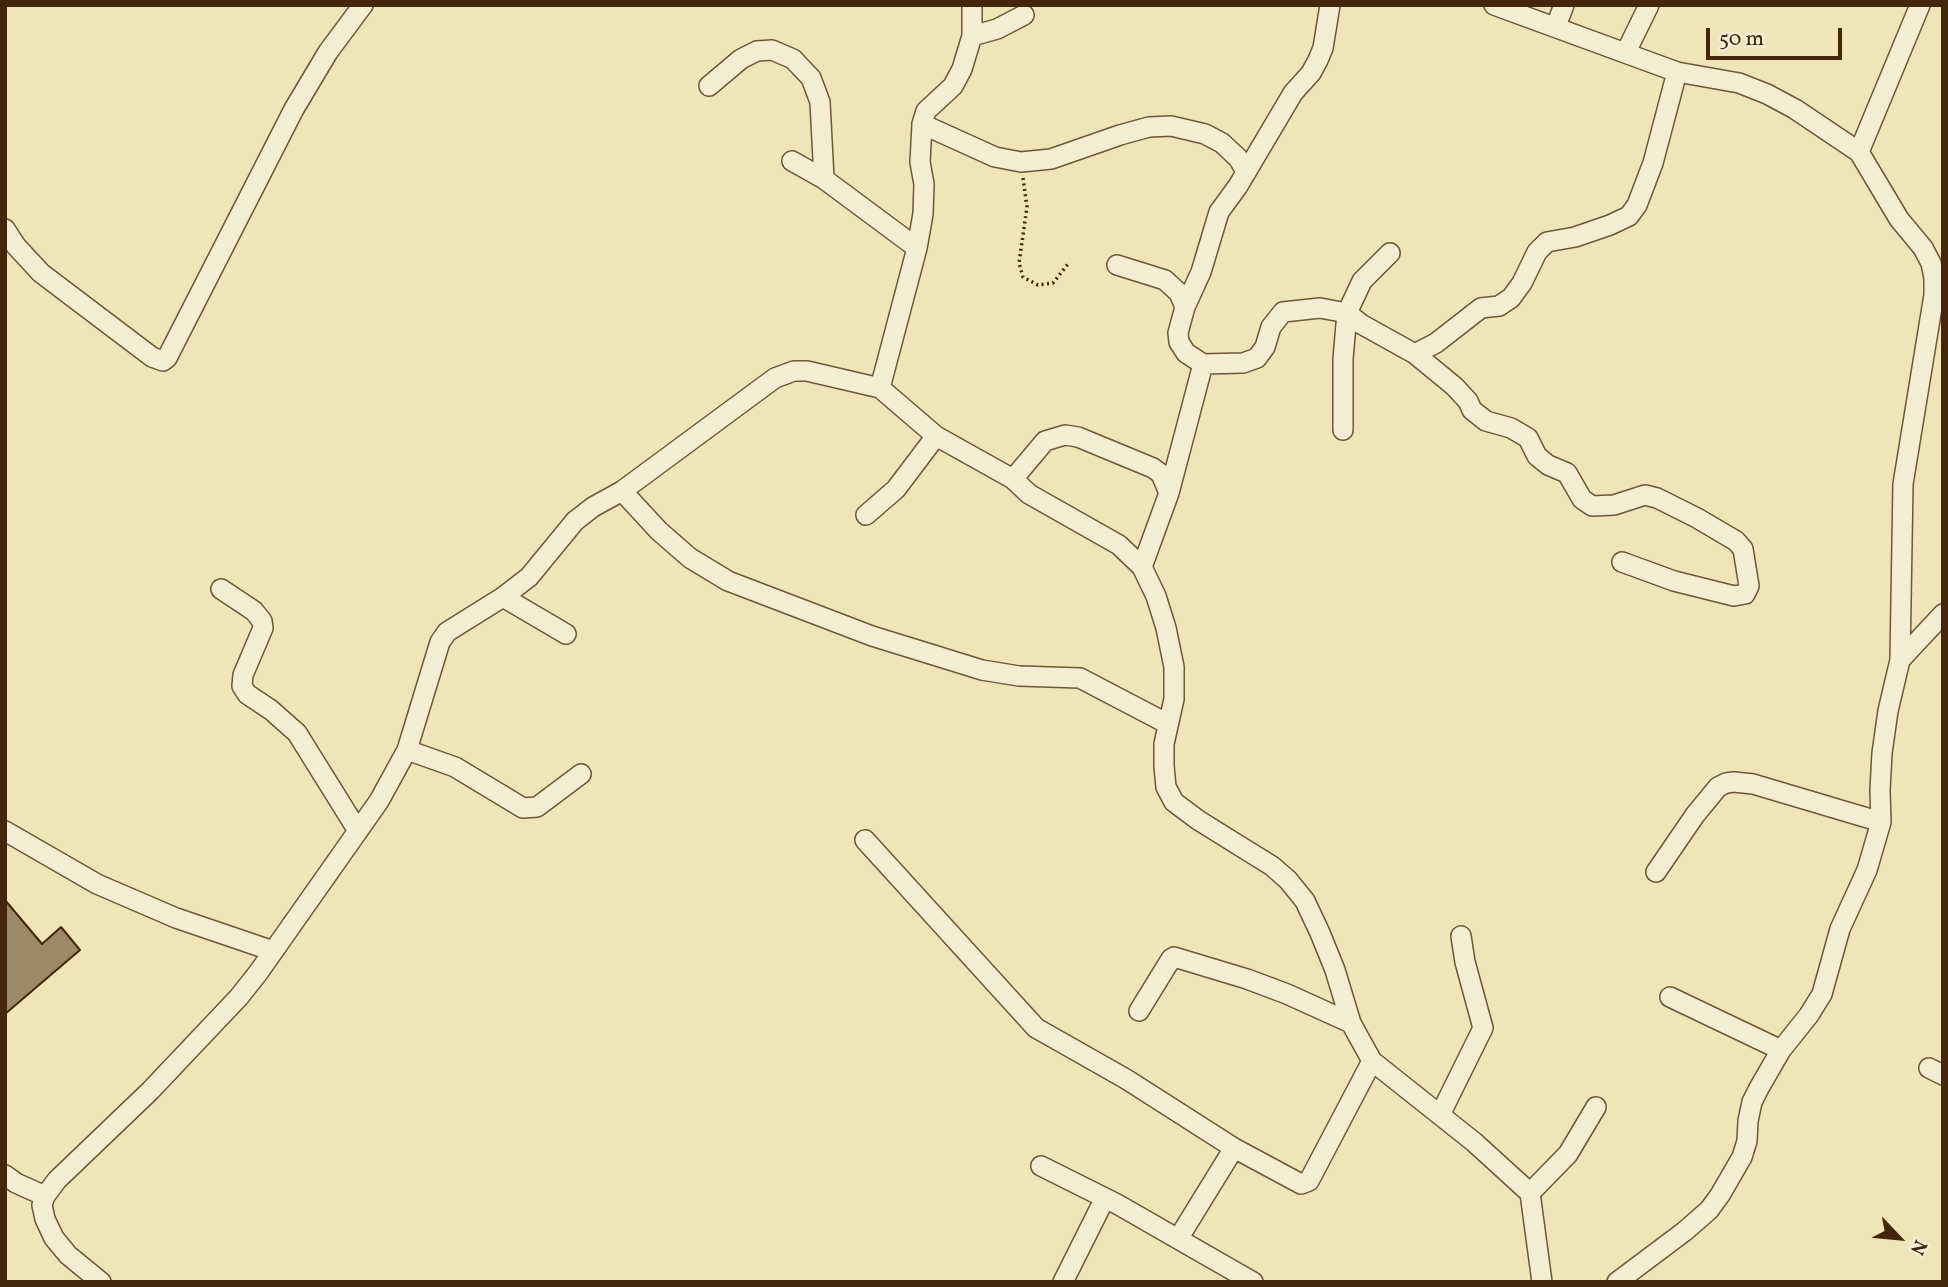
<!DOCTYPE html>
<html>
<head>
<meta charset="utf-8">
<style>
	body { margin:0 }
	#map { position:relative; width:1948px; height:1287px; overflow:hidden; background:#f0e4b9; font-family:Vollkorn,serif }
	canvas { display:block }
	.frame { position:absolute; inset:0; border:7px solid #42270b; pointer-events:none }
	.north { position:absolute; left:1864px; top:1203px; width:70px; height:70px; -webkit-text-stroke:5px #f5edd2; paint-order:stroke; rotate:116deg; font-size:19px; font-weight:700; line-height:28px; text-align:center; color:#42270b }
	.north::after { content:''; display:block; margin:auto; width:24px; height:32px; background:#42270b; clip-path:polygon(50% 0,100% 100%,50% 72%,0 100%) }
	.scale { position:absolute; left:1706px; top:28px; width:136px; height:32px; box-sizing:border-box; border:4px solid #42270b; border-top:0; padding-left:9px; font-size:21px; line-height:24px; white-space:nowrap; color:#42270b; -webkit-text-stroke:5px #f5edd2; paint-order:stroke }
</style>
</head>
<body>
<div id="map">
<canvas width="1948" height="1287"></canvas>
<div class="frame"></div>
<div class="north">N</div>
<div class="scale">50 m</div>
</div>
<script>
const g = document.querySelector('canvas').getContext('2d');
g.lineJoin = 'round';
function fill(path, color) { g.fillStyle = color; g.fill(path, 'evenodd'); }
const shape = rows => new Path2D(rows.map(r => 'M' + r).join(''));
function stroke(path, color, width, dash) { g.strokeStyle = color; g.lineWidth = width; g.lineCap = dash ? 'butt' : 'round'; g.setLineDash(dash || []); g.stroke(path); }
const building = shape([
	[5,900,42,944,61,927,80,950,5,1014,5,900]
]);
const path = shape([
	[1023,178,1027,207,1019,263,1023,277,1038,285,1053,283,1068,264]
]);
const minor = shape([
	[1494,5,1677,72,1739,83,1767,94,1795,109,1859,152,1899,219,1923,248,1931,263,1934,278,1934,295,1903,484,1900,660],
	[1556,26,1564,5],
	[972,36,997,29,1024,15],
	[1626,52,1649,5],
	[709,86,741,59,757,51,772,50,793,59,811,78,820,102,824,179],
	[922,124,995,157,1021,162,1051,159,1120,135,1149,127,1171,126,1205,134,1222,143,1238,158,1246,171],
	[1859,152,1920,5],
	[792,161,824,179,917,248],
	[5,229,16,246,41,273,152,357,163,361,167,358,294,109,328,52,363,5],
	[1117,265,1165,280,1179,293,1185,307],
	[1415,354,1436,343,1481,308,1499,306,1511,298,1522,283,1537,252,1547,242,1575,237,1610,225,1629,216,1637,205,1653,163,1677,72],
	[1203,364,1243,363,1257,358,1265,347,1271,327,1283,312,1320,308,1347,313,1361,324,1415,354,1454,386,1468,401,1472,410,1486,421,1511,428,1528,438,1537,456,1548,465,1567,473,1582,499,1592,506,1614,505,1645,495,1657,498,1697,518,1736,541,1743,549,1749,586,1745,594,1734,596,1674,581,1622,562],
	[880,388,917,248,923,214,924,184,920,162,922,124,926,111,953,86,962,69,972,36,972,5],
	[1343,430,1343,359,1347,313,1362,281,1390,253],
	[1013,479,1045,441,1065,435,1078,437,1153,468,1161,474,1169,493],
	[622,491,659,531,690,558,728,581,872,636,982,670,1019,676,1080,678,1168,724],
	[866,515,896,489,936,436],
	[1142,567,1169,493,1203,364,1186,353,1179,342,1178,333,1185,307,1201,272,1219,212,1238,186,1293,93,1311,73,1318,60,1323,48,1330,5],
	[221,589,254,611,262,621,263,628,243,675,242,686,247,694,271,710,297,733,358,831],
	[503,597,566,634],
	[407,750,455,767,523,808,537,807,581,774],
	[5,831,97,884,176,918,273,951],
	[865,840,1036,1028,1126,1079,1234,1148,1301,1184,1309,1181,1372,1061],
	[1656,872,1695,815,1718,787,1726,783,1734,782,1753,784,1881,822],
	[1670,997,1781,1050],
	[1139,1011,1171,959,1174,957,1247,979,1287,994,1351,1023],
	[1929,1068,1943,1075],
	[1440,1115,1483,1028,1465,962,1461,936],
	[1041,1166,1117,1204,1253,1282],
	[5,1175,16,1183,45,1196],
	[1530,1193,1568,1154,1596,1107],
	[1178,1239,1234,1148],
	[101,1282,68,1255,54,1238,45,1219,42,1205,45,1196,57,1180,150,1091,239,997,258,973,379,801,407,750,440,642,447,632,503,597,529,577,575,521,593,507,622,491,775,378,794,371,807,371,880,388,936,436,1013,479,1029,494,1119,545,1142,567,1156,596,1166,628,1174,667,1174,699,1164,744,1164,766,1166,787,1174,802,1198,820,1272,866,1288,880,1305,901,1320,933,1335,970,1351,1023,1372,1061,1474,1142,1530,1193,1542,1282],
	[1063,1282,1105,1198],
	[1617,1282,1685,1231,1709,1210,1720,1195,1742,1157,1747,1141,1748,1121,1752,1102,1759,1088,1781,1050,1809,1015,1822,994,1840,929,1867,870,1881,822,1880,790,1882,753,1888,711,1900,660,1943,614]
]);
fill(building, '#9c8965');
stroke(building, '#42270b', 2);
stroke(minor, '#6e5636', 22);
stroke(path, '#42270b', 3.5, [2, 3.5]);
stroke(minor, '#f5edd2', 19);
</script>
</body>
</html>
